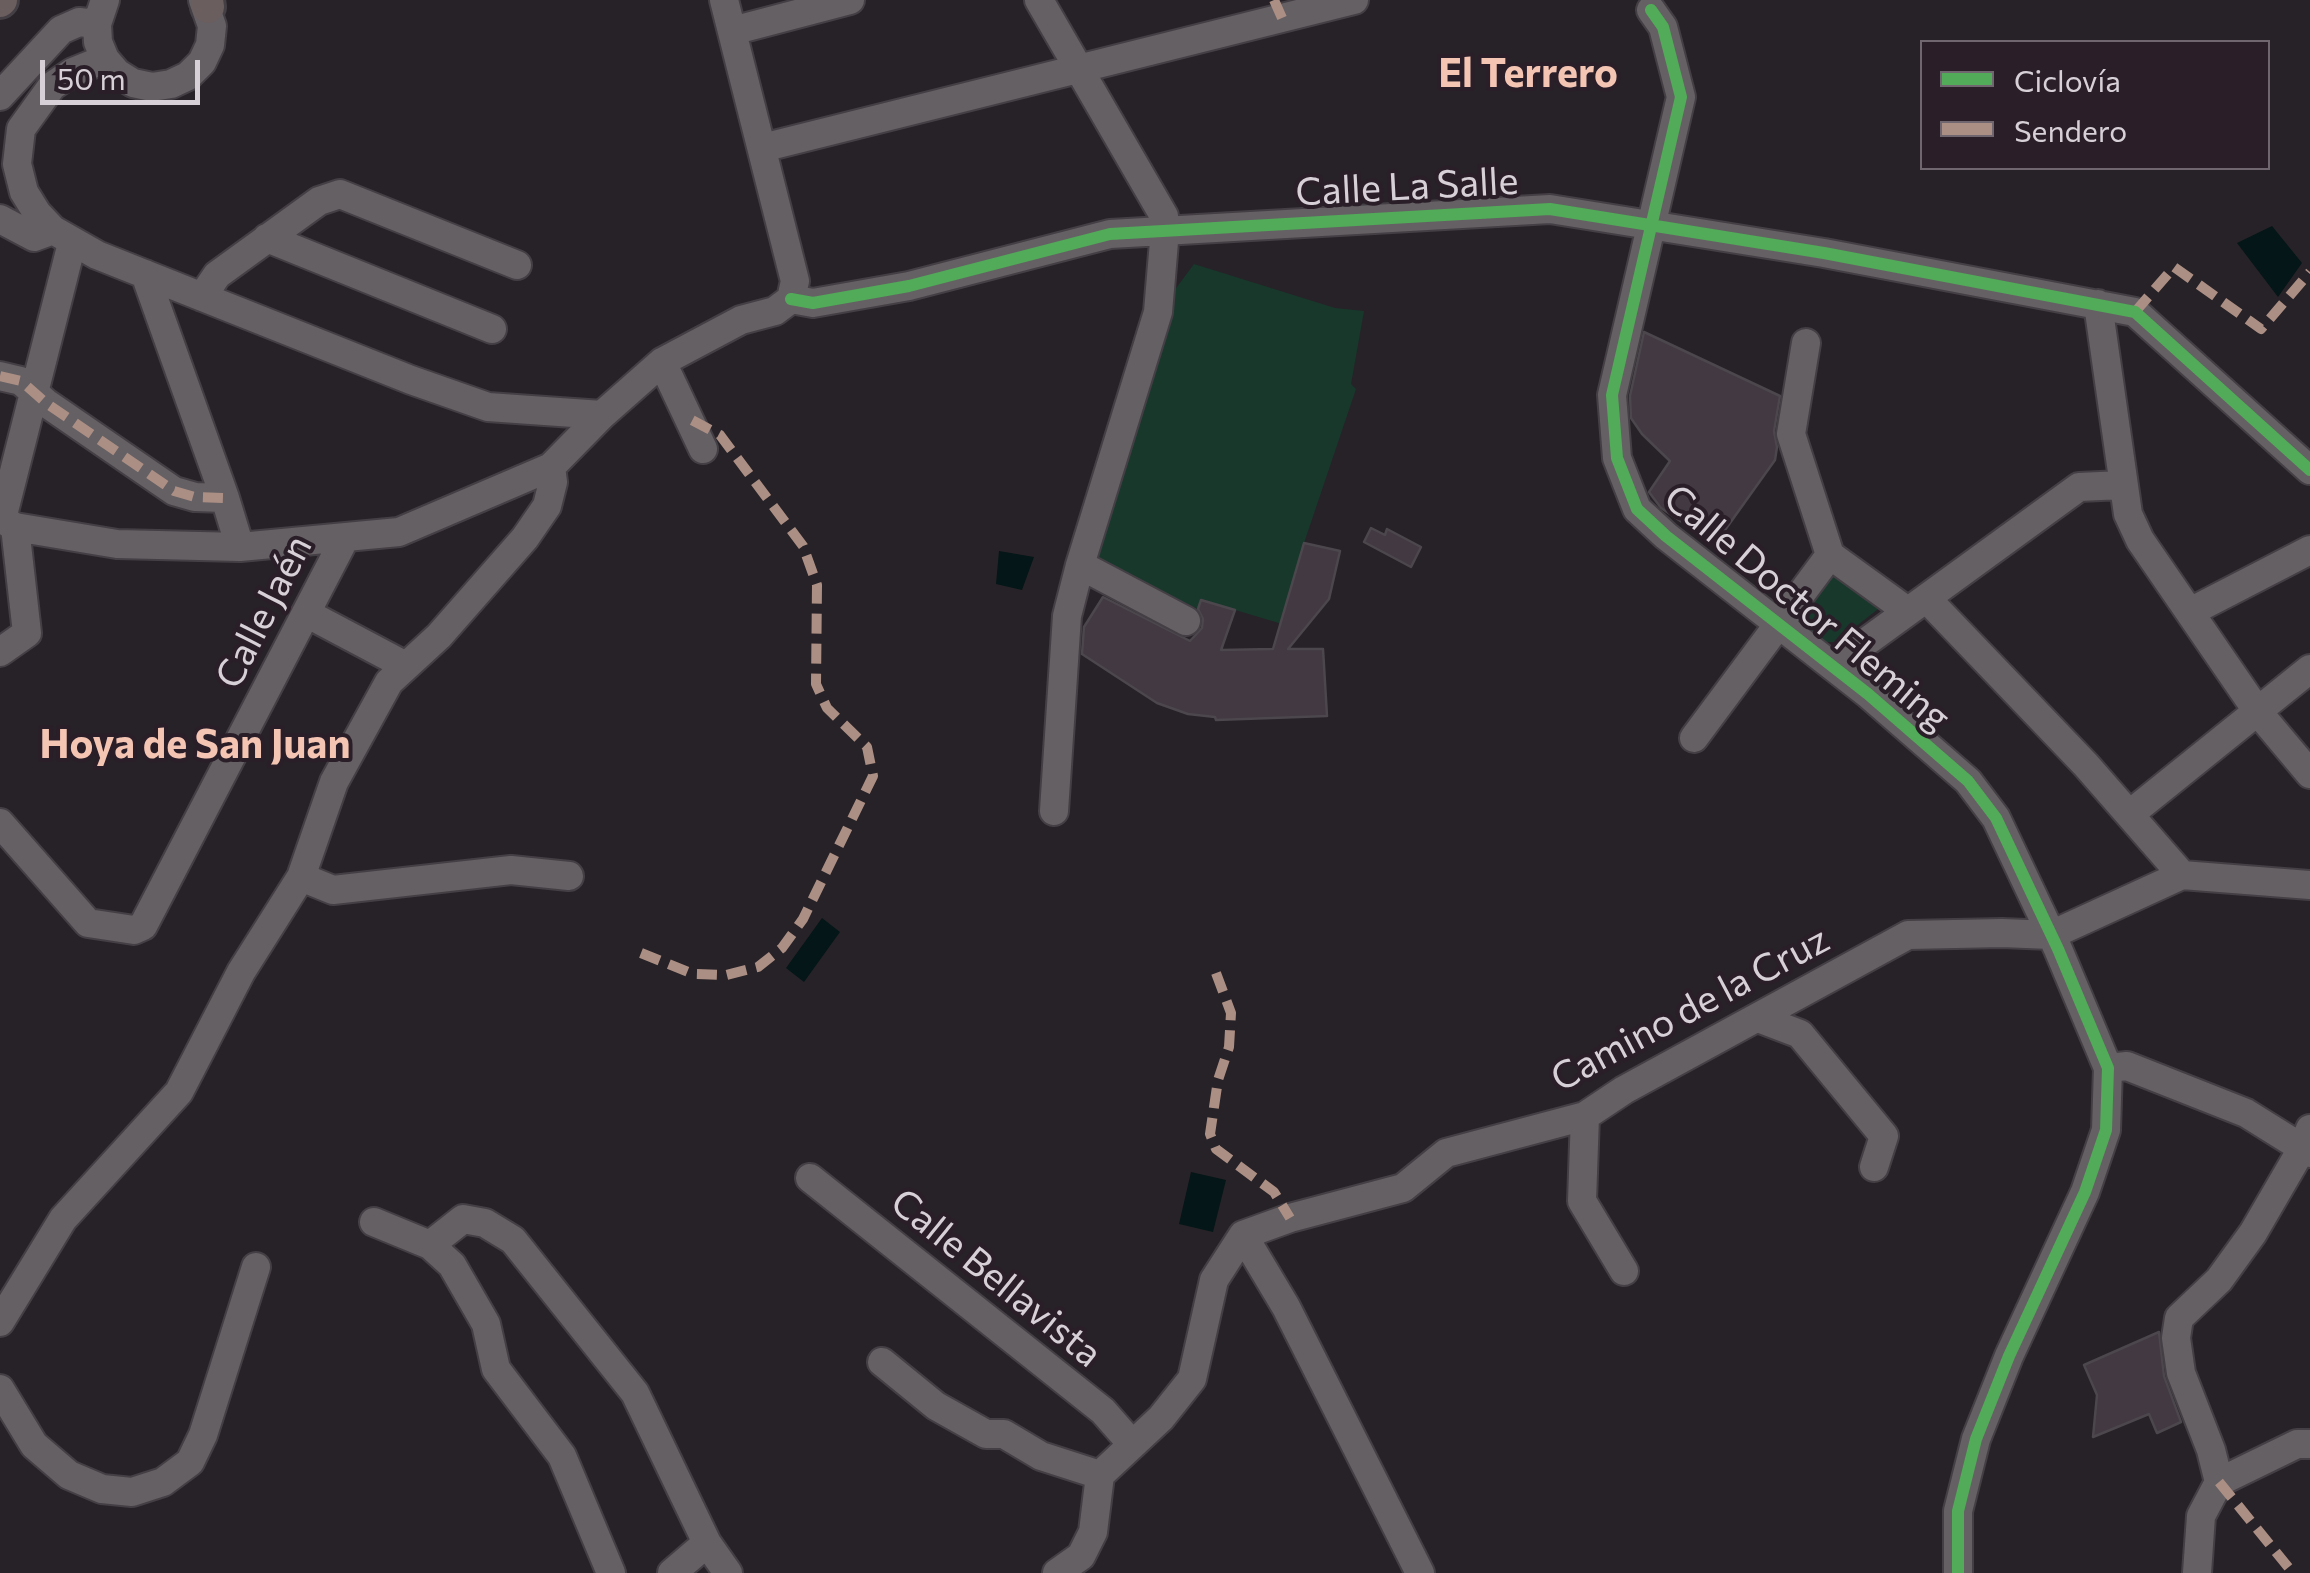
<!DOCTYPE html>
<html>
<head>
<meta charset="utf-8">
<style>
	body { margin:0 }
	#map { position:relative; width:2310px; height:1573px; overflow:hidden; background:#272227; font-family:Commissioner,sans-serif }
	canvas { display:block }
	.legend { position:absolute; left:1920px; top:40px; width:350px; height:130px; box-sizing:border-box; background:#2a1f29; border:2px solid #6f666f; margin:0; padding:12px 18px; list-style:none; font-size:30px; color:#d7d0d7 }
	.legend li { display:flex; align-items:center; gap:20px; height:50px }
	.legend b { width:50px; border:2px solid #6f666f }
	.scale { position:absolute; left:40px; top:60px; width:160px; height:45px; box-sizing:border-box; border:5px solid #d7d0d7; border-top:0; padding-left:12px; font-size:30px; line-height:35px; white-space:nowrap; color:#d7d0d7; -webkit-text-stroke:8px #2a1f29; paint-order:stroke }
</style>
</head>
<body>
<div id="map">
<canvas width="2310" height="1573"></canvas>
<ul class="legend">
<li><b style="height:12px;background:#51ab58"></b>Ciclovía</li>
<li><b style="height:12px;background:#ac8f84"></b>Sendero</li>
</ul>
<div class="scale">50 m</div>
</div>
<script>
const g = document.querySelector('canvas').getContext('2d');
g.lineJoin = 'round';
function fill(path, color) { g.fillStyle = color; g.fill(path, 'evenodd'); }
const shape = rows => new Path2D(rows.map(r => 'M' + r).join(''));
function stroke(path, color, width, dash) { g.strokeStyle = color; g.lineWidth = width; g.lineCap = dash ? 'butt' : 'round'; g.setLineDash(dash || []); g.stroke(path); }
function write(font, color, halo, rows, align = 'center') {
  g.font = font + ' Commissioner,sans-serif'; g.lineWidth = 8; g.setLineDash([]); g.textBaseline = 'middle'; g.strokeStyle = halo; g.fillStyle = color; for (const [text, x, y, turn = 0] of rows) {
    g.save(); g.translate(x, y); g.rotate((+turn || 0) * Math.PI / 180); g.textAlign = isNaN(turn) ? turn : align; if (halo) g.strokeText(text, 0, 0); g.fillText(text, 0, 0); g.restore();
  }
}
const green = shape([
	[1194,264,1335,308,1364,311,1351,384,1356,389,1304,543,1282,624,1202,600,1198,609,1091,557,1168,299],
	[1842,570,1882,606,1836,642,1822,642,1795,623,1825,573]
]);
const water = shape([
	[2272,226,2302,263,2278,297,2237,243],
	[999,551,1034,557,1022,590,996,584],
	[822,918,840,932,804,982,786,968],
	[1191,1172,1226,1180,1213,1232,1179,1224]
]);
const building = shape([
	[1644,332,1780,396,1774,431,1777,447,1775,460,1715,544,1661,508,1649,492,1670,461,1642,434,1631,418,1630,396,1644,332],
	[1371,528,1385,535,1387,529,1421,547,1411,567,1364,542,1371,528],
	[1304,543,1340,551,1329,599,1288,649,1323,649,1327,716,1216,720,1215,717,1188,714,1157,703,1082,654,1084,627,1103,597,1190,641,1202,628,1203,619,1198,609,1201,600,1235,610,1221,650,1273,649,1304,543],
	[2159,1332,2164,1376,2181,1422,2157,1433,2149,1414,2093,1437,2097,1395,2084,1365,2159,1332]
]);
const minor = shape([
	[105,0,97,24,98,42,105,59,117,73,133,83,152,87,171,84,188,76,202,62,210,45,212,26,203,0],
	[724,0,795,281,791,299],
	[1039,0,1164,216,1165,230,1158,312,1080,565,1067,616,1054,811],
	[1651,10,1663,27,1681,97,1612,395,1617,458,1637,509,1666,536,1868,694,1968,781,1996,818,2058,949,2108,1068,2106,1130,2085,1192,2009,1356,1976,1439,1958,1511,1958,1573],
	[732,31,850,0],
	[105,59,73,72,52,86,21,129,17,164,24,192,37,213,53,230,97,255,411,380,488,407,602,415],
	[0,96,61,30,79,22,97,24],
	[762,148,1354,0],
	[0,219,34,237,53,230],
	[267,238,492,329],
	[145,274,225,498,240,547],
	[202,297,217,275,319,201,340,194,517,265],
	[791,299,813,303,909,286,1110,234,1550,209,1824,253,2135,312,2310,470],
	[2098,304,2128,514,2140,540,2258,712,2310,774],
	[1806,343,1791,434,1830,555],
	[662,362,703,449],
	[0,376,21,381,46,403,174,491,195,497,225,498],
	[0,518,15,527,117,544,240,547,399,532,551,467,602,415,662,362,741,320,775,311,791,299],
	[2,519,72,243],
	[1830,555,1906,610],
	[1080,565,1186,621],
	[1927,599,2086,765,2182,875],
	[2190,612,2310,550],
	[306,613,406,666],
	[0,652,27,633,15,527],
	[1833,666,2079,487,2122,485],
	[1694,738,1830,555],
	[2130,814,2310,669],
	[0,823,88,923,134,930,143,926,345,538],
	[301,877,333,890,511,870,569,876],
	[1758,1018,1800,1034,1884,1136,1874,1167],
	[2108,1068,2127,1066,2246,1113,2310,1153],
	[1585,1116,1582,1201,1624,1271],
	[810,1178,1103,1411,1131,1443],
	[374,1222,430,1245,452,1265,486,1324,496,1369,562,1456,611,1573],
	[1243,1235,1286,1307,1420,1573],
	[430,1245,463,1219,485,1223,513,1240,635,1393,707,1543,728,1573],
	[0,1322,63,1219,179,1092,241,972,301,877,334,782,389,682,439,636,525,538,547,506,553,482,551,467],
	[882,1362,936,1406,986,1434,1004,1434,1041,1456,1100,1475],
	[0,1389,34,1445,69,1475,102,1489,132,1492,163,1482,190,1462,203,1435,256,1267],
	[2219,1482,2211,1450,2181,1373,2176,1338,2179,1318,2219,1280,2253,1233,2303,1147,2310,1129],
	[672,1573,707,1543],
	[1057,1573,1081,1556,1093,1532,1100,1475,1161,1418,1192,1379,1214,1280,1243,1235,1290,1218,1403,1188,1446,1153,1585,1116,1624,1090,1908,935,2002,933,2051,935,2182,875,2310,885],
	[2197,1573,2201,1516,2219,1482,2297,1444,2310,1444]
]);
const major = shape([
	[207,0,208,7],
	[0,1,1,0]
]);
const quiet = shape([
	[1274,0,1282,18],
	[2135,312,2174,267,2261,329,2310,272],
	[0,376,21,381,46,403,174,491,195,497,225,498],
	[641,953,693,974,726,975,758,967,782,948,803,919,873,776,867,747,827,708,816,684,817,585,803,546,720,435,688,418],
	[1216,973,1231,1013,1229,1047,1218,1080,1210,1134,1216,1149,1274,1192,1290,1218],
	[2219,1482,2293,1573]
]);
const cycleway = shape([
	[1651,10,1663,27,1681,97,1612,395,1617,458,1637,509,1666,536,1868,694,1968,781,1996,818,2058,949,2108,1068,2106,1130,2085,1192,2009,1356,1976,1439,1958,1511,1958,1573],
	[791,299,813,303,909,286,1110,234,1550,209,1824,253,2135,312,2310,470]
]);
const streetNames = [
	["Calle La Salle",1407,187,-3],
	["Calle Doctor Fleming",1807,608,40],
	["Calle Jaén",264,612,-63],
	["Camino de la Cruz",1690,1009,-28],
	["Calle Bellavista",996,1278,39]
];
const neighbourhoodNames = [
	["El Terrero",1528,74],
	["Hoya de San Juan",195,745]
];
fill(green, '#18382c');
fill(water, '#041617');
fill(building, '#423942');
stroke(building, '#4c474c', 2.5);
stroke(minor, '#443f44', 32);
stroke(major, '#443f44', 38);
stroke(minor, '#656064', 28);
stroke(major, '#6a5e5f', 32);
stroke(quiet, '#ac8f84', 10, [20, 10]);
stroke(cycleway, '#51ab58', 12);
write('38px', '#d7d0d7', '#2a1f29', streetNames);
write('bold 40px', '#f5c5b4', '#2a1f29', neighbourhoodNames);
</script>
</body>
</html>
